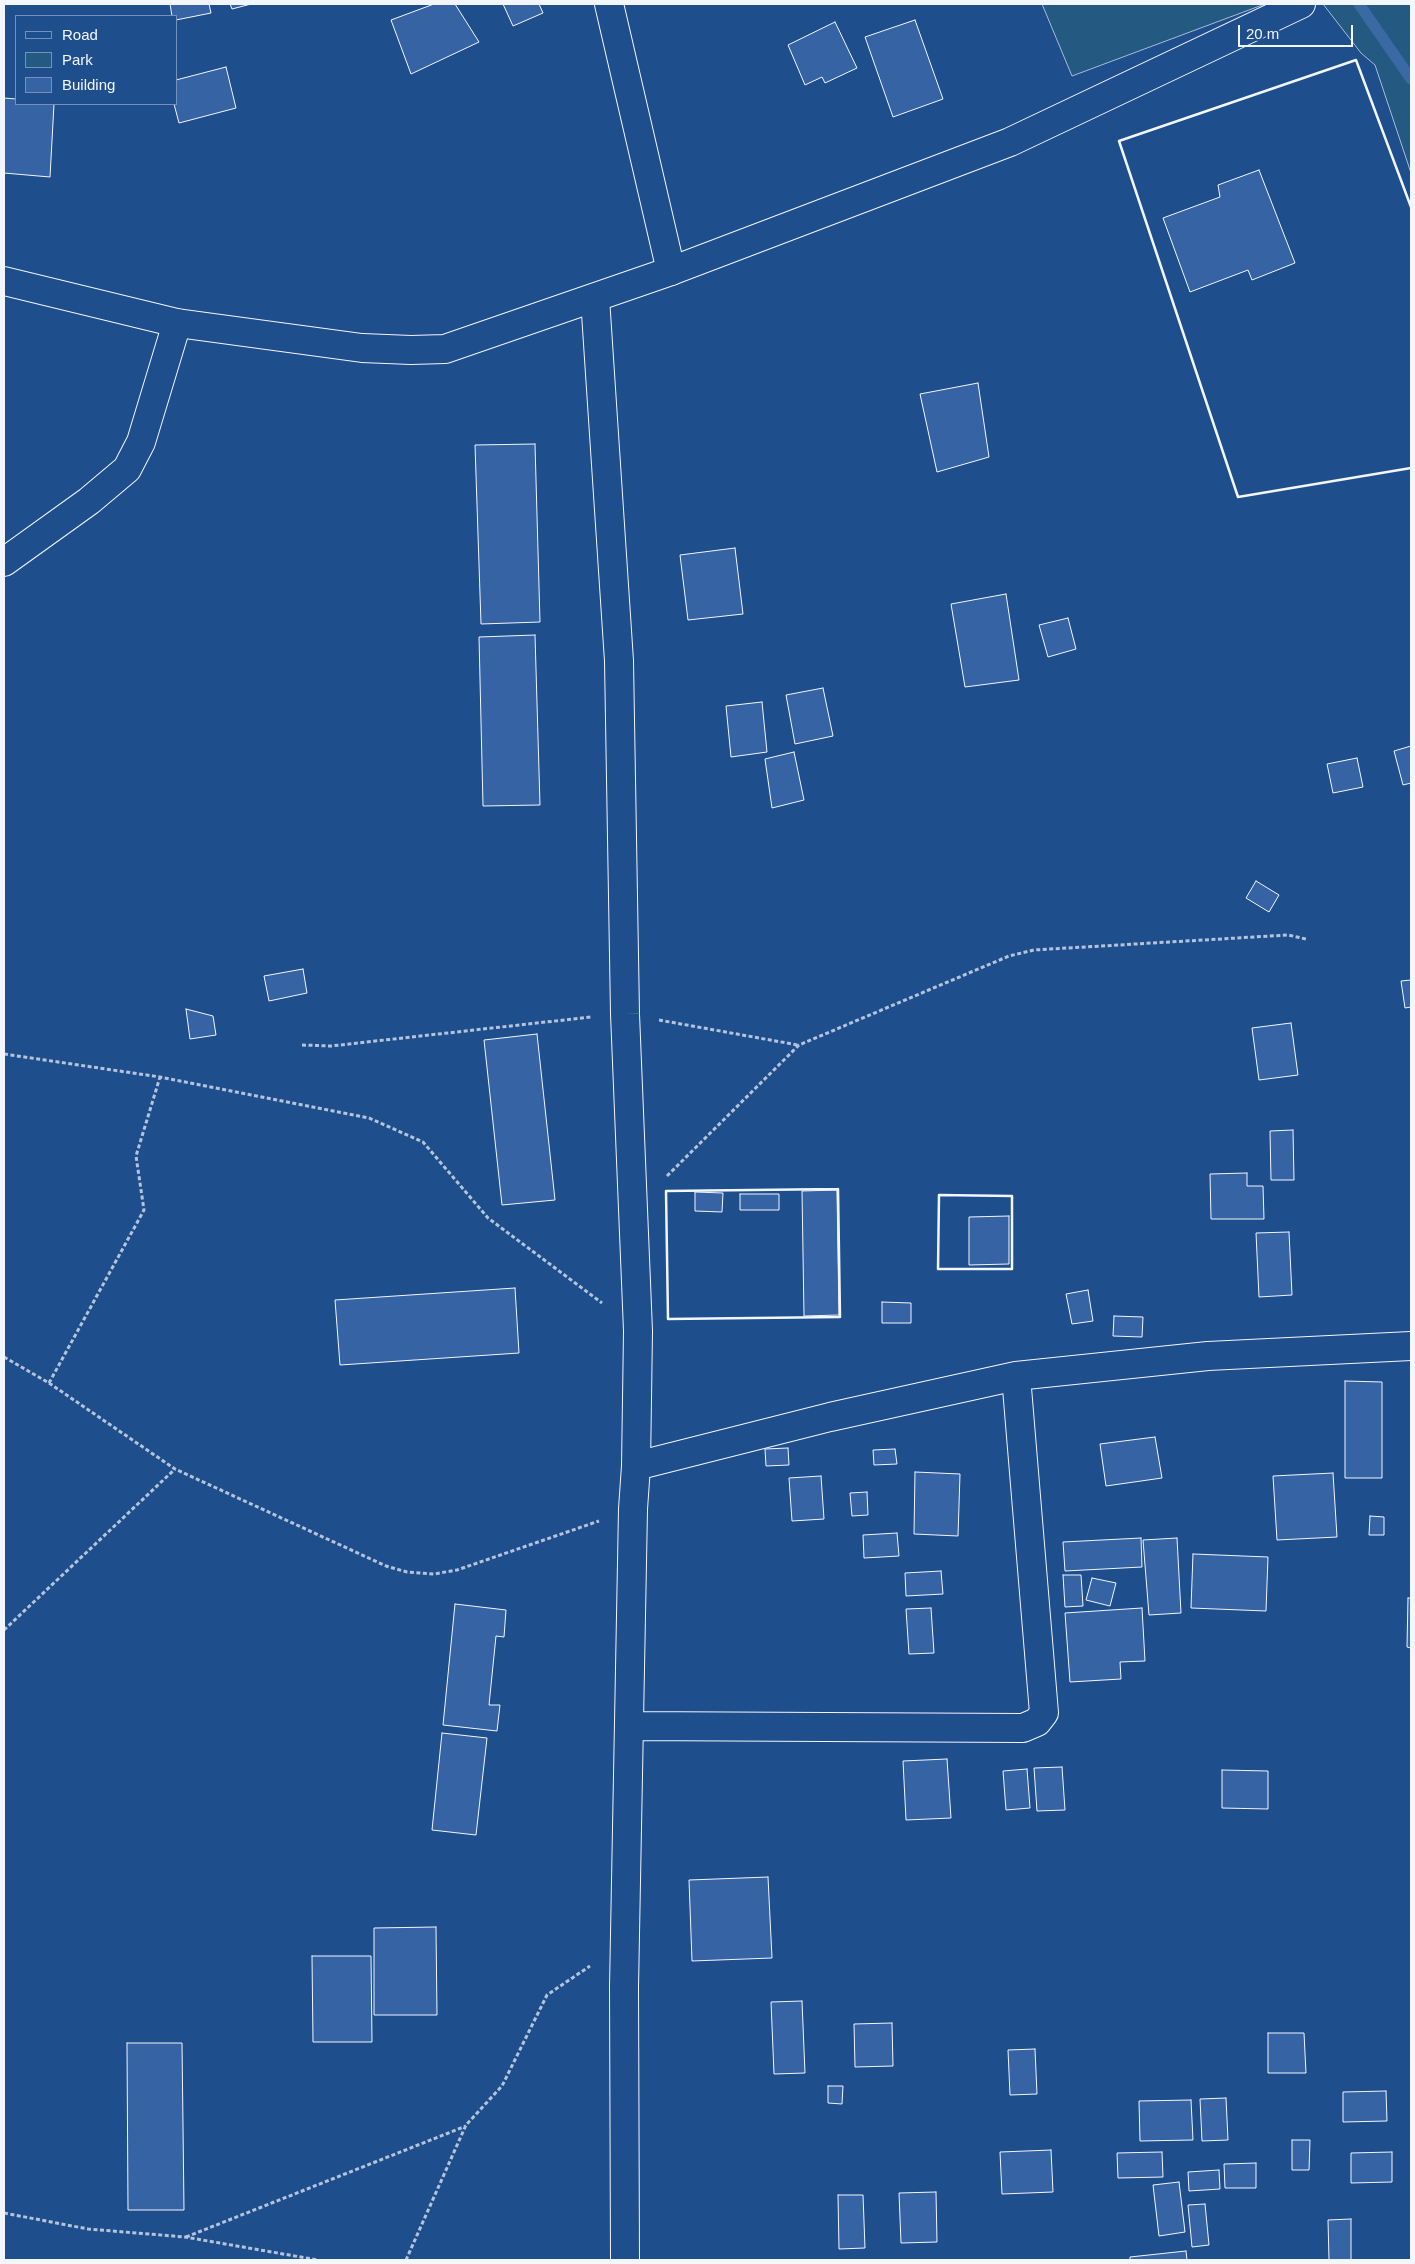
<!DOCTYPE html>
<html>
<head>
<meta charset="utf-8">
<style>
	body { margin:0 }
	#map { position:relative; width:1415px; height:2264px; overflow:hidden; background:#1f4e8c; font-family:Helvetica,sans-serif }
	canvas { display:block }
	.frame { position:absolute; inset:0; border:5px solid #f2f6ff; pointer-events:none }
	.legend { position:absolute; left:15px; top:15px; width:162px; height:90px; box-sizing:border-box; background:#1f4e8c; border:1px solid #7391ba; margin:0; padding:6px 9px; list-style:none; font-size:15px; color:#f2f6ff }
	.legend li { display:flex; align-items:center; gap:10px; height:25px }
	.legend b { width:25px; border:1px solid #7391ba }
	.scale { position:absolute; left:1238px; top:25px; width:115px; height:22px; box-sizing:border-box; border:2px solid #f2f6ff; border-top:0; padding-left:6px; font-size:15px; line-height:18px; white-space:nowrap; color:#f2f6ff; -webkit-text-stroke:4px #1f4e8c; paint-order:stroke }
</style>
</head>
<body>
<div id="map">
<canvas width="1415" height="2264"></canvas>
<div class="frame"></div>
<ul class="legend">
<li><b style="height:6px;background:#1f4e8c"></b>Road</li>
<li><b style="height:14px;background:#245a82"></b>Park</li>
<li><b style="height:14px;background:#3563a3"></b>Building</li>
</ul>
<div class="scale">20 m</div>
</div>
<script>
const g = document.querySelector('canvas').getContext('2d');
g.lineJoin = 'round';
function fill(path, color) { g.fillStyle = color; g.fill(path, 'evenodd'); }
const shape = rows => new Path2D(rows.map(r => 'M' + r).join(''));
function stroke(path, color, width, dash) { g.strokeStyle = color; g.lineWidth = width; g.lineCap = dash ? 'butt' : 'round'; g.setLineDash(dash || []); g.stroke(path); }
const green = shape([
	[1042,4,1265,4,1072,76,1042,4],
	[1323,4,1411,4,1411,173,1375,65,1361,53,1323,4]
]);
const stream = shape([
	[1359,4,1411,79]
]);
const building = shape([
	[170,4,209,4,211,13,176,20,176,16,172,16,170,4],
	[230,4,251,4,232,9,230,4],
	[434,4,455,4,479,42,411,74,391,20,434,4],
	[503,4,539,4,543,13,513,26,503,4],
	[915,20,943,99,893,117,865,37,915,20],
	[835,22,857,68,825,83,822,77,805,85,788,45,835,22],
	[226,67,236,108,179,123,174,104,176,104,176,80,226,67],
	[4,98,16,99,16,104,54,104,50,177,4,173,4,98],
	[1259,170,1295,263,1252,280,1248,270,1190,292,1163,218,1220,197,1218,185,1259,170],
	[978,383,989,457,937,472,920,394,978,383],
	[535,444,540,622,481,624,475,445,535,444],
	[735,548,743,614,688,620,680,555,735,548],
	[1006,594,1019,680,965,687,951,604,1006,594],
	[1068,618,1076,649,1048,657,1039,625,1068,618],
	[535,635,540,805,483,806,479,637,535,635],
	[823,688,833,736,795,744,786,695,823,688],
	[762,702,767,752,731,757,726,706,762,702],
	[1411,746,1411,783,1403,785,1394,751,1411,746],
	[794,752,804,800,772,808,765,759,794,752],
	[1357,758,1363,787,1333,793,1327,764,1357,758],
	[1256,881,1279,895,1269,912,1246,898,1256,881],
	[303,969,307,993,269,1001,264,976,303,969],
	[1411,980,1411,1007,1405,1008,1401,981,1411,980],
	[186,1009,213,1016,216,1035,190,1039,186,1009],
	[1291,1023,1298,1075,1259,1080,1252,1028,1291,1023],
	[537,1034,555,1200,502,1205,484,1040,537,1034],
	[1293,1130,1294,1180,1271,1180,1270,1131,1293,1130],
	[1247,1173,1247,1186,1263,1186,1264,1219,1211,1219,1210,1174,1247,1173],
	[837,1190,839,1315,804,1316,802,1191,837,1190],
	[695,1192,723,1193,722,1212,695,1211,695,1192],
	[740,1194,779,1194,779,1210,740,1210,740,1194],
	[1009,1216,1009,1264,969,1265,969,1217,1009,1216],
	[1289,1232,1292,1295,1259,1297,1256,1233,1289,1232],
	[515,1288,519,1353,340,1365,335,1300,515,1288],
	[1088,1290,1093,1321,1072,1324,1066,1294,1088,1290],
	[882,1302,911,1303,911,1323,882,1323,882,1302],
	[1114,1316,1143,1317,1142,1337,1113,1336,1114,1316],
	[1345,1381,1382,1382,1382,1478,1345,1478,1345,1381],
	[1155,1437,1162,1478,1106,1486,1100,1444,1155,1437],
	[788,1448,789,1465,766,1466,765,1449,788,1448],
	[895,1449,897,1464,874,1465,873,1450,895,1449],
	[915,1472,960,1474,958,1536,914,1534,915,1472],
	[1333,1473,1337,1537,1277,1540,1273,1476,1333,1473],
	[821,1476,824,1519,792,1521,789,1478,821,1476],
	[867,1492,868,1515,852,1516,850,1493,867,1492],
	[1370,1516,1384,1517,1384,1535,1369,1535,1370,1516],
	[897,1533,899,1556,864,1558,863,1535,897,1533],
	[1141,1538,1142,1567,1065,1571,1063,1542,1141,1538],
	[1177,1538,1181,1613,1149,1615,1143,1540,1177,1538],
	[1193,1554,1268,1557,1266,1611,1191,1608,1193,1554],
	[941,1571,943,1594,906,1596,905,1573,941,1571],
	[1063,1575,1081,1575,1083,1606,1065,1607,1063,1575],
	[1092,1578,1116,1583,1110,1606,1086,1600,1092,1578],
	[1408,1598,1411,1598,1411,1648,1407,1647,1408,1598],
	[455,1604,506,1610,504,1637,496,1636,489,1705,500,1705,497,1731,443,1725,455,1604],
	[931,1608,934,1653,909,1654,906,1609,931,1608],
	[1142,1608,1145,1661,1120,1662,1121,1679,1070,1682,1065,1613,1142,1608],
	[442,1733,487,1738,476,1835,432,1830,442,1733],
	[947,1759,951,1818,906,1820,903,1761,947,1759],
	[1062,1767,1065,1810,1037,1811,1034,1768,1062,1767],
	[1027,1769,1030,1808,1006,1810,1003,1771,1027,1769],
	[1222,1770,1268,1771,1268,1809,1222,1808,1222,1770],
	[768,1877,772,1958,692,1961,689,1880,768,1877],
	[436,1927,437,2015,374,2015,374,1928,436,1927],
	[312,1956,371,1956,372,2042,313,2042,312,1956],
	[802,2001,805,2073,774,2074,771,2002,802,2001],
	[892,2023,893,2066,855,2067,854,2024,892,2023],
	[1268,2033,1304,2033,1306,2073,1268,2073,1268,2033],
	[127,2043,182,2043,184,2210,128,2210,127,2043],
	[1035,2049,1037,2094,1010,2095,1008,2050,1035,2049],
	[828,2086,843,2086,842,2104,828,2103,828,2086],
	[1386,2091,1387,2121,1343,2122,1343,2092,1386,2091],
	[1226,2098,1228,2140,1202,2141,1200,2099,1226,2098],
	[1191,2100,1193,2140,1140,2141,1139,2101,1191,2100],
	[1292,2140,1310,2140,1309,2170,1292,2170,1292,2140],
	[1051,2150,1053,2192,1002,2194,1000,2152,1051,2150],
	[1162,2152,1163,2177,1118,2178,1117,2153,1162,2152],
	[1392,2152,1392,2182,1351,2183,1351,2153,1392,2152],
	[1256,2163,1256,2188,1225,2188,1224,2164,1256,2163],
	[1219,2170,1220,2189,1189,2191,1188,2172,1219,2170],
	[1179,2182,1185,2232,1159,2236,1153,2185,1179,2182],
	[936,2192,937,2242,901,2243,899,2193,936,2192],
	[838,2195,863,2195,865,2248,839,2249,838,2195],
	[1205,2204,1209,2245,1192,2247,1188,2205,1205,2204],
	[1351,2219,1351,2260,1329,2260,1328,2220,1351,2219],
	[1186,2251,1187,2260,1130,2260,1130,2257,1186,2251]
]);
const path = shape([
	[659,1020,798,1045],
	[302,1045,331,1046,591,1017],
	[4,1054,160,1077,369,1118,423,1142,488,1218,602,1303],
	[667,1176,799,1045,1009,956,1034,950,1288,935,1306,939],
	[4,1357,49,1383,175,1469,386,1566,407,1572,434,1574,457,1570,599,1521],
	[49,1383,144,1210,136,1156,160,1077],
	[4,1630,175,1469],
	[4,2213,88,2229,185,2237,318,2260],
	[186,2237,466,2126],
	[406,2260,466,2125,502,2086,547,1995,590,1966]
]);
const street = shape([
	[609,4,671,271],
	[595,298,619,661,625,1014,638,1331,636,1466,633,1509,624,1987,625,2260],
	[4,562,89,501,127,469,141,442,177,323],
	[636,1466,830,1417,1016,1376,1208,1356,1411,1346],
	[630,1726,1023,1728,1037,1722,1044,1713,1016,1376]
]);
const primary = shape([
	[4,281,177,323,362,348,411,350,445,349,671,271,1010,142,1301,4]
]);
const wall = shape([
	[1411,207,1356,60,1119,141,1238,497,1411,468],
	[838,1189,840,1317,668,1319,666,1191,838,1189],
	[939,1195,1012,1196,1012,1269,938,1269,939,1195]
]);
fill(green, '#245a82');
stroke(green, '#a8bbd7', 1);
stroke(stream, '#3b69a3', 11);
fill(building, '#3563a3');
stroke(building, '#f2f6ff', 1);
stroke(street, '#f2f6ff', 30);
stroke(primary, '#f2f6ff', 30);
stroke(path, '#b3c4dc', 3, [4, 2.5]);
stroke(street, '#1f4e8c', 28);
stroke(primary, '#1f4e8c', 28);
stroke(wall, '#f2f6ff', 2.5);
</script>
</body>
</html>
